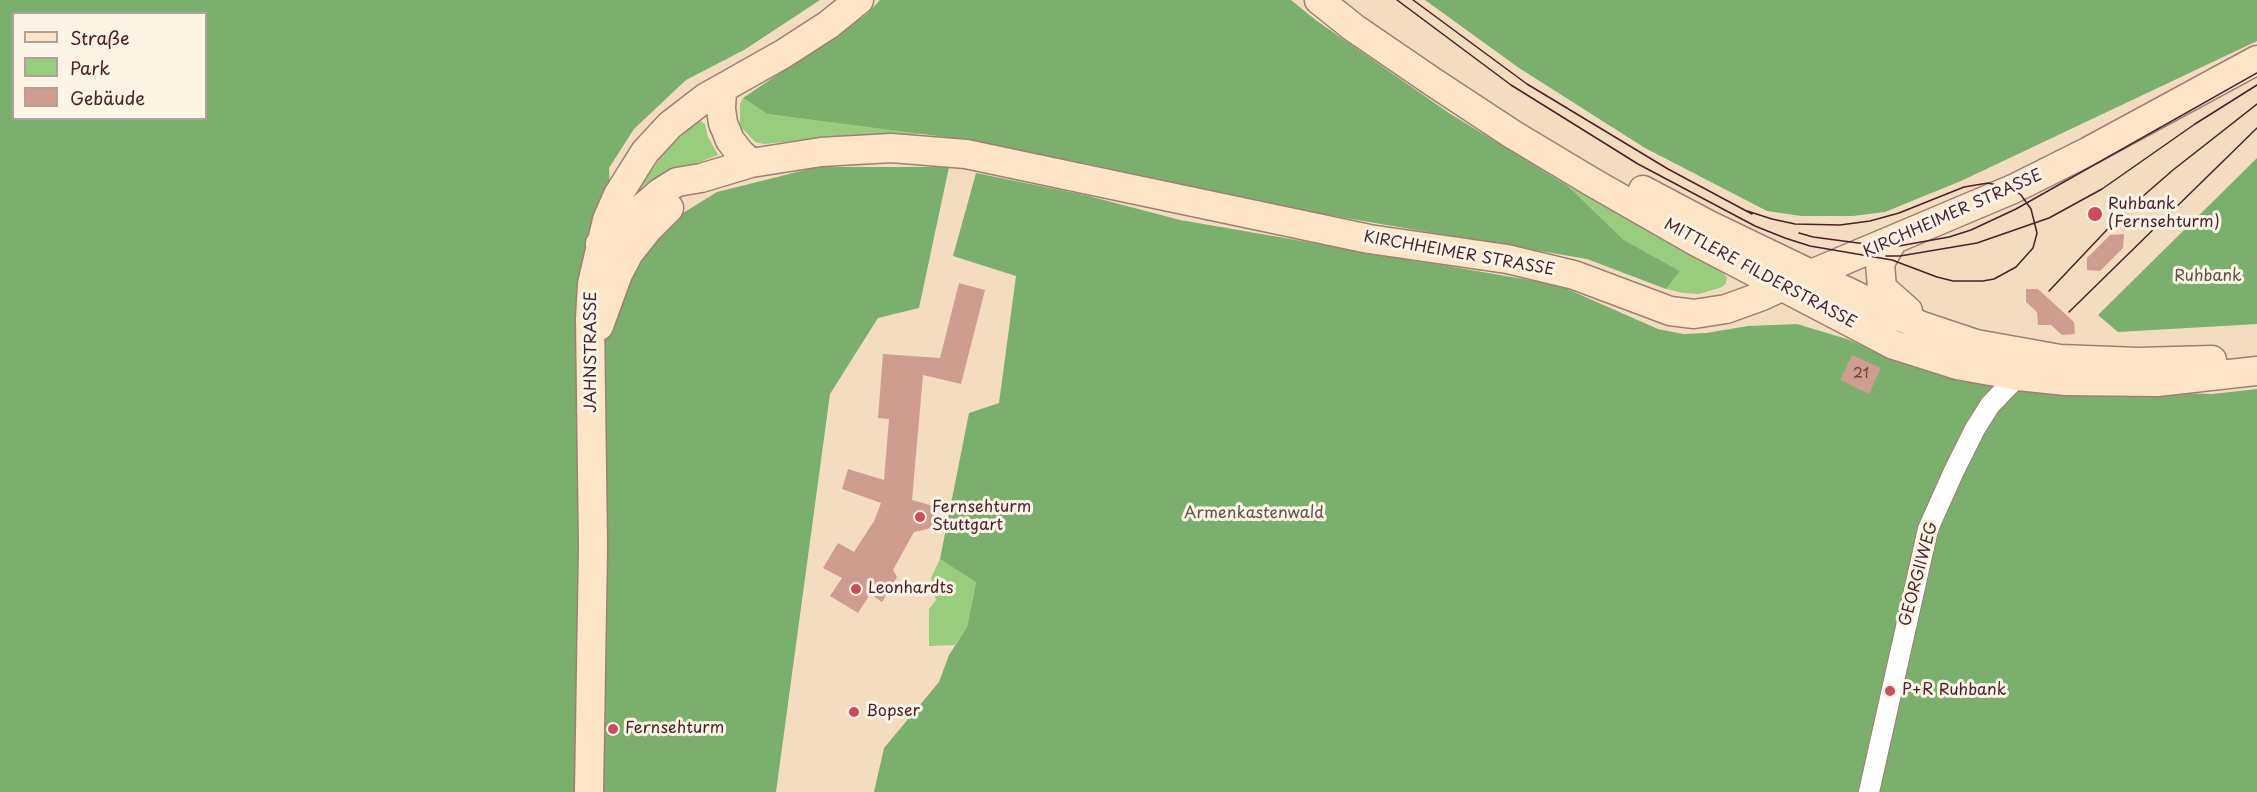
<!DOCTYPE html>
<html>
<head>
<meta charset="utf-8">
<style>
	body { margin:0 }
	#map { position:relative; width:2257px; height:792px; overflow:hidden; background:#f4ddbf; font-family:"Playpen Sans",sans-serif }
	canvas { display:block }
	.legend { position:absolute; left:12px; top:12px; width:195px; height:108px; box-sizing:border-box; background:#fcf5e5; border:2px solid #b59f9b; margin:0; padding:8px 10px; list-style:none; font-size:18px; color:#4a1f2b }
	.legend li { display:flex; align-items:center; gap:12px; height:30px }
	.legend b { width:30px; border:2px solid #b59f9b }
</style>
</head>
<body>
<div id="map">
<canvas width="2257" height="792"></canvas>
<ul class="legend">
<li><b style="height:8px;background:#fde5c5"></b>Straße</li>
<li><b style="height:16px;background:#98cd7d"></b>Park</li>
<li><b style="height:16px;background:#cf9c90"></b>Gebäude</li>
</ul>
</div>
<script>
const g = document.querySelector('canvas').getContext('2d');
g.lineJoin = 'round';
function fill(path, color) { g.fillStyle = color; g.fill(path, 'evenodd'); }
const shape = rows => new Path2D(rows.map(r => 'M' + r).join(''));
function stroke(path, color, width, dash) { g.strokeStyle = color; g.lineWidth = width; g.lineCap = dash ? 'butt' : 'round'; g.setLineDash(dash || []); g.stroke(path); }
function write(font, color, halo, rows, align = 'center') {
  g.font = font + ' "Playpen Sans",sans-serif'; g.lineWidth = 6; g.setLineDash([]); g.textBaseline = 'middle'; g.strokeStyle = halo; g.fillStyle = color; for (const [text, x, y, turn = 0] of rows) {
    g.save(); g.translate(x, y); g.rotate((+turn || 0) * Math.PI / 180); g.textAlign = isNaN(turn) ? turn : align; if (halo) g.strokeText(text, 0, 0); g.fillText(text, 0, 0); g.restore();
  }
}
const green = shape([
	[743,98,767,114,923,134,814,139,764,144,755,142,740,126,740,104],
	[699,120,705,124,708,137,718,155,692,165,633,197,668,147],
	[1568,186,1722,271,1727,278,1726,283,1722,287,1699,294,1684,293,1666,289,1680,271,1624,240],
	[940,559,976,581,967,627,955,645,929,646,929,609,936,600,931,578]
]);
const forest = shape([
	[0,0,820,0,744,50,686,80,634,129,609,168,612,239,665,224,717,192,817,167,949,167,919,308,878,318,830,394,776,792,0,792],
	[14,14,206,14,206,118,14,118],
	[880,0,1291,0,1317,21,1449,113,1568,186,1624,240,1680,271,1666,289,1587,259,1322,214,1054,157,952,138,767,114,743,98,867,14],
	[1425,0,2257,0,2257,41,1961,181,1885,212,1853,216,1801,216,1767,211,1645,148,1519,68],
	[2257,158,2257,324,2118,332,2098,315],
	[976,173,1085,195,1180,220,1558,285,1658,329,1683,334,1706,333,1748,326,1797,324,1847,339,1913,367,1959,381,2038,389,2212,394,2257,389,2257,792,874,792,884,748,939,682,949,655,967,627,976,582,940,559,969,413,999,403,1016,276,953,256]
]);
const building = shape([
	[2124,234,2123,248,2100,271,2087,270,2087,258,2110,235],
	[959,283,985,290,961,384,923,375,912,500,930,505,935,513,934,523,928,529,914,532,893,570,897,577,882,602,870,594,858,613,830,596,842,578,823,568,838,543,854,552,874,521,881,503,842,489,848,469,884,480,889,419,878,418,883,354,940,358],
	[2026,289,2038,289,2074,322,2075,334,2062,335,2051,325,2038,325,2037,312,2026,302],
	[1852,355,1881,368,1869,394,1840,380]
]);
const minor = shape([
	[1869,792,1928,529,1954,471,1975,429,1990,405,2018,376]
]);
const secondary = shape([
	[1319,0,1354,28,1433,82,1512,134,1592,182,1697,242,1894,345,1957,365,2018,376,2066,381,2157,382,2257,371],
	[722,89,721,109,723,123,730,140,739,152,751,163],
	[1643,190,1709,225,1894,314,1922,326,1976,344,2060,359,2138,362,2212,360],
	[1892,242,1880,263,1882,288,1908,311],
	[600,244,661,192,677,182,701,178,751,163,821,152,891,148,966,154,1369,239,1507,259,1574,275,1670,311,1694,314,1726,309,1762,296,1783,286,2013,189,2089,151,2257,60],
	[599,326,618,274,629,253,648,229,669,208],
	[589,792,593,547,590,319,592,284,607,220,618,195,645,152,670,125,705,98,783,54,828,25,859,0]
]);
const tram = shape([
	[1397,0,1511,85,1638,164,1755,226,1785,238,1810,246,1892,260,1937,277,1953,281,1983,281,1994,279,2016,267,2033,248,2037,233,2031,209,2021,195,2013,189,1988,183,1964,187,1899,213,1870,221,1840,225,1795,224,1772,219,1744,210],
	[1413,0,1527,84,1668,169,1752,214],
	[1799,233,1813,237,1881,246,1899,246,1949,237,1971,230,2016,209,2257,73],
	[1886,256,1900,256,1977,243,2049,218,2102,189,2195,124,2257,85],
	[2049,291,2119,217,2173,170,2257,104],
	[2069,312,2257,128]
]);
const markers = [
	[2095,214,8,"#d1495b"],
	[920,517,6,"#d1495b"],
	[856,589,6,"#d1495b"],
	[1890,691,6,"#d1495b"],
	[854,712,6,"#d1495b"],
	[613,729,6,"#d1495b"]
];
const numberNames = [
	["21",1861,374]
];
const poiNames = [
	["Ruhbank",2108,205],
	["(Fernsehturm)",2108,223],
	["Fernsehturm",932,508],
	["Stuttgart",932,526],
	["Leonhardts",868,589],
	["P+R Ruhbank",1902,691],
	["Bopser",866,712],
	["Fernsehturm",625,729]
];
const streetNames = [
	["KIRCHHEIMER STRASSE",1953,214,-24],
	["KIRCHHEIMER STRASSE",1459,254,10],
	["MITTLERE FILDERSTRASSE",1760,274,28],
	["JAHNSTRASSE",592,352,-90],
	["GEORGIIWEG",1919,574,-75]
];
const parkNames = [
	["Ruhbank",2208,277],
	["Armenkastenwald",1254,514]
];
fill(green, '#98cd7d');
fill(forest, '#7ab06c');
fill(building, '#cf9c90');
stroke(minor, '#9f7e75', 22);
stroke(secondary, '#9f7e75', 31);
stroke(minor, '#fff', 20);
stroke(secondary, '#fde5c5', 28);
stroke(tram, '#4a1f2b', 1.5);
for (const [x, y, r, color] of markers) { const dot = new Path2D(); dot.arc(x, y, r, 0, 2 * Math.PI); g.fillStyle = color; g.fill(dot); stroke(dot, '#fcf5e5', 2); }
write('14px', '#6b3e44', null, numberNames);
write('16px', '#4a1f2b', '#fcf5e5', poiNames, 'left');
write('16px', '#4a1f2b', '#fcf5e5', streetNames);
write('16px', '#615344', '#fcf5e5', parkNames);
</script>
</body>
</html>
